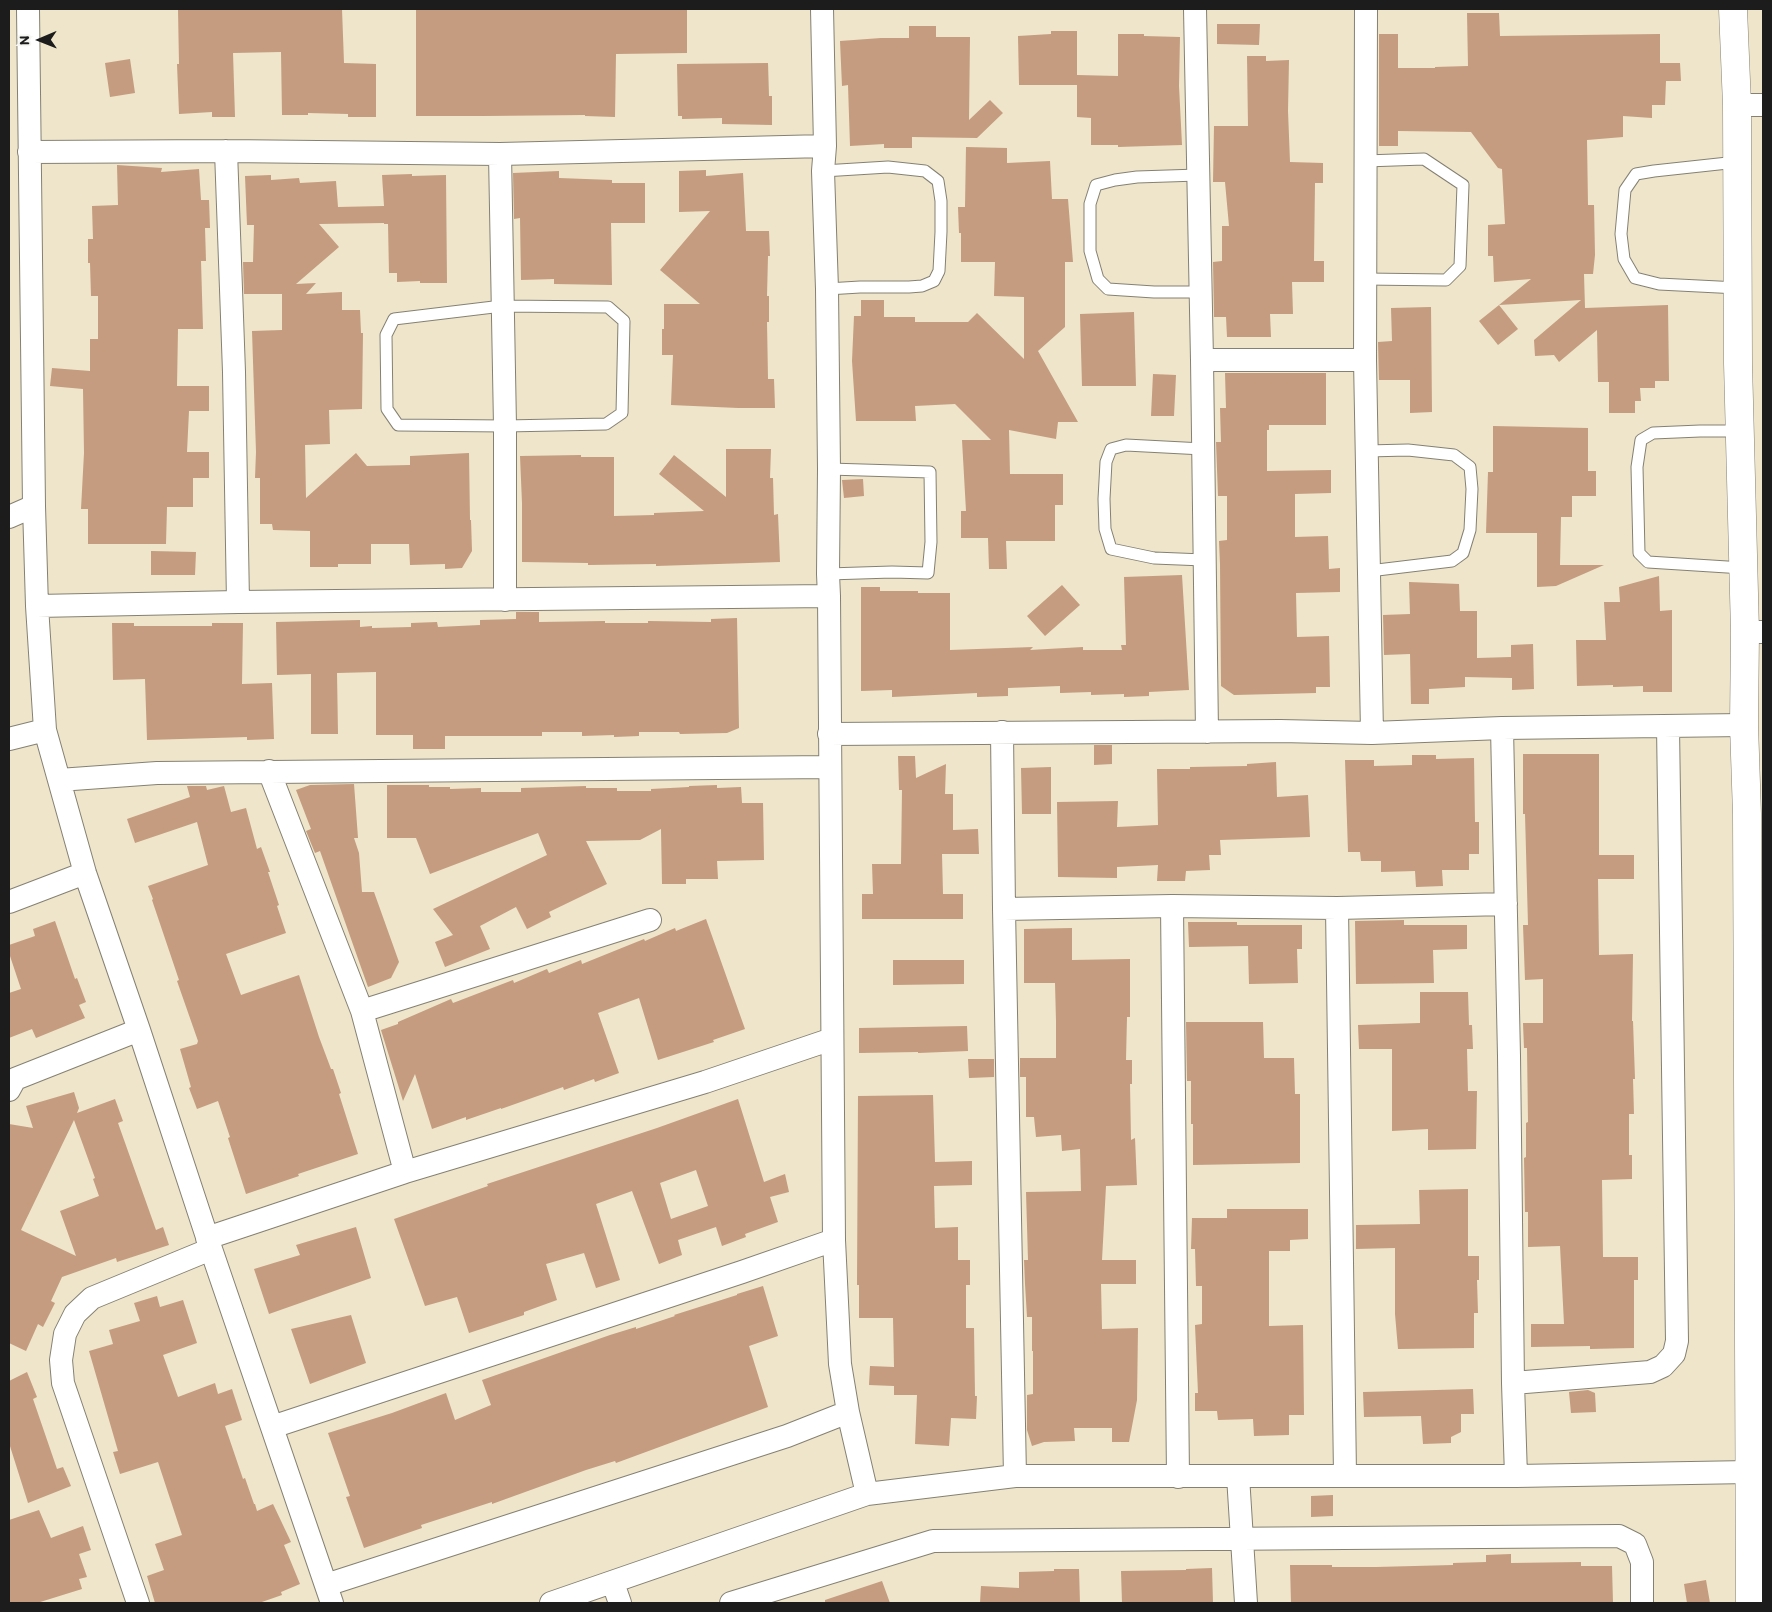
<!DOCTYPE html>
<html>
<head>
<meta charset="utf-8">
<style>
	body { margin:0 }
	#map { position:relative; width:1772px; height:1612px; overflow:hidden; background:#eee5ca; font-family:Itim,sans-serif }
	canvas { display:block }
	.frame { position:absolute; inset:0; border:10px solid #1c1c1c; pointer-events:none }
	.north { position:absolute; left:15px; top:15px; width:50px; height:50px; -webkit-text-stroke:4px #f6f6f2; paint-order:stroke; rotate:269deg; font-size:14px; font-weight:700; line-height:20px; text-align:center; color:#1c1c1c }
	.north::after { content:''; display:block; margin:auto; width:18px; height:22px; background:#1c1c1c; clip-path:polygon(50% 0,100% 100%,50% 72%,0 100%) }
</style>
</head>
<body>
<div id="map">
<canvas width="1772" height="1612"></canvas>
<div class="frame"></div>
<div class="north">N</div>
</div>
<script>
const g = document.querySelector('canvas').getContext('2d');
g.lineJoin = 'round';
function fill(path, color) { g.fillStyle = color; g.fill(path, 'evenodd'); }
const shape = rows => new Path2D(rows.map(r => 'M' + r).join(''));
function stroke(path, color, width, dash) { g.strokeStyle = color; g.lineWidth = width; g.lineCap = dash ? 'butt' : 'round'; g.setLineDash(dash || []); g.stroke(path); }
const building = shape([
	[178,9,342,9,344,63,376,64,376,117,348,117,348,114,308,113,308,115,282,115,281,52,233,53,235,117,212,117,212,112,179,114,177,64,179,64],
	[416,9,687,9,687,53,616,54,615,117,585,116,585,115,485,116,416,116],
	[1467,13,1499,13,1500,36,1660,34,1660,63,1680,63,1681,81,1666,81,1665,105,1652,105,1652,118,1623,116,1623,137,1587,140,1588,205,1594,205,1595,255,1593,274,1584,274,1585,308,1668,305,1669,381,1655,381,1655,388,1640,388,1641,401,1635,401,1635,413,1609,413,1609,382,1598,382,1597,330,1559,362,1554,355,1535,356,1534,340,1581,300,1499,305,1531,279,1494,282,1493,256,1488,256,1488,225,1505,224,1502,169,1498,168,1471,132,1398,131,1398,146,1379,146,1379,34,1398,34,1398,68,1435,68,1435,67,1468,66],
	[1217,24,1260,24,1259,45,1217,44],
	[909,26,936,26,936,37,970,37,969,120,990,100,1003,113,977,138,912,137,912,148,884,148,884,144,850,146,848,85,842,86,840,41,881,38,909,38],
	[1051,31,1077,31,1077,85,1019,85,1018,36,1051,34],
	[1118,34,1144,34,1144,36,1180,37,1179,86,1182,145,1118,147,1118,145,1091,145,1091,118,1077,117,1077,75,1118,76],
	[1247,56,1266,56,1266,61,1289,60,1288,111,1290,162,1323,163,1323,183,1315,183,1314,261,1324,261,1324,282,1292,282,1293,314,1270,314,1271,337,1227,337,1226,317,1214,317,1213,262,1222,261,1222,226,1229,226,1225,182,1213,182,1214,126,1248,126],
	[130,59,135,93,110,97,105,63],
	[768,63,769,96,772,96,772,125,722,124,722,118,682,119,682,116,678,116,677,64],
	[966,147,1007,148,1007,163,1050,161,1052,199,1068,199,1073,262,1065,262,1065,327,1038,351,1078,422,1058,422,1056,439,1009,430,1010,474,1063,474,1063,505,1055,505,1055,541,1006,541,1007,569,989,569,988,538,961,538,961,511,966,511,962,440,991,440,955,404,915,406,916,421,856,421,852,361,854,316,861,316,861,300,884,300,884,317,915,317,915,322,968,322,977,313,1024,359,1024,297,994,296,995,262,961,262,961,233,959,233,958,207,965,207],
	[117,165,162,168,161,172,199,169,201,200,209,200,210,228,205,228,206,261,201,261,203,329,178,329,177,386,209,386,209,411,189,411,187,452,209,452,209,478,193,478,193,507,167,507,166,544,88,544,88,509,81,509,84,453,83,389,50,386,52,368,90,371,90,339,98,339,98,296,91,296,90,263,88,263,88,239,93,239,92,206,118,205],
	[706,170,706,176,743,173,746,231,769,231,770,256,768,256,767,296,769,296,769,322,767,322,768,379,774,379,775,408,738,408,671,405,673,355,662,355,662,329,664,329,664,304,700,304,660,270,710,211,679,212,679,171],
	[559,171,559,178,612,180,612,183,645,183,645,223,611,223,612,285,554,284,554,279,521,280,520,218,514,219,513,173],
	[412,174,412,176,446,175,447,283,420,283,420,281,397,282,397,273,389,273,388,224,384,224,384,223,319,224,339,247,296,284,316,283,306,294,342,292,342,310,360,310,361,333,363,333,362,409,329,410,330,444,305,445,306,498,356,453,367,466,410,465,410,456,469,453,470,520,471,520,472,551,462,568,445,569,445,564,410,565,409,544,371,544,371,564,338,564,338,567,310,567,310,531,273,530,272,524,260,524,260,478,255,478,256,452,252,331,282,330,282,294,244,294,243,262,253,262,254,225,247,225,245,176,271,175,271,180,299,178,300,183,336,181,338,207,384,206,382,175],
	[1499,305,1518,329,1498,345,1479,321],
	[1431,307,1432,412,1410,413,1410,380,1379,380,1378,342,1392,341,1391,308],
	[1134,312,1136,386,1082,386,1080,314],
	[1225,373,1326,373,1326,425,1269,425,1269,430,1267,430,1267,471,1331,470,1331,493,1295,494,1295,537,1328,536,1329,569,1340,568,1340,592,1296,593,1297,637,1329,636,1330,687,1316,687,1316,693,1234,695,1221,686,1220,564,1219,541,1227,540,1227,496,1218,496,1216,442,1221,442,1220,408,1226,408],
	[1153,374,1176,375,1174,416,1151,416],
	[1493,426,1588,428,1588,471,1596,471,1596,496,1572,496,1572,517,1561,517,1560,565,1604,565,1556,586,1537,587,1537,533,1486,533,1488,472,1493,472],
	[726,449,771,449,770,478,773,478,774,515,778,514,780,562,656,566,656,564,588,565,588,563,522,562,522,503,520,456,581,455,581,457,614,457,614,516,654,515,654,513,704,511,659,474,674,455,726,497],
	[863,479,864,496,844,498,842,480],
	[151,551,196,552,195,575,151,575],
	[1182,575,1189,690,1149,692,1149,696,1124,697,1124,694,1091,695,1091,692,1060,693,1060,686,1008,688,1008,696,977,697,977,693,892,697,892,690,861,691,861,587,880,587,880,591,918,591,918,593,950,593,950,650,1033,647,1030,650,1083,647,1083,650,1122,650,1121,645,1126,645,1124,577],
	[1659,576,1660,611,1672,610,1672,692,1643,692,1643,686,1613,687,1613,685,1577,686,1576,640,1606,640,1604,602,1620,602,1619,587],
	[1409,582,1459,584,1460,611,1477,611,1477,658,1511,657,1511,645,1533,644,1534,689,1512,690,1512,678,1465,677,1465,687,1429,689,1429,704,1411,704,1410,654,1384,655,1383,615,1410,614],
	[1062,585,1080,605,1045,636,1027,616],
	[516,612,539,612,539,622,605,621,605,623,648,623,648,621,711,622,711,619,737,618,739,728,727,733,680,734,679,732,639,732,639,736,614,737,614,735,582,736,582,732,542,732,542,736,445,736,445,749,413,749,413,735,376,735,376,672,337,673,338,734,311,734,311,674,277,675,276,622,360,620,360,627,372,626,372,628,411,627,411,623,437,622,438,627,480,625,480,620,516,619],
	[112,623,134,623,134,626,212,626,212,623,243,623,242,684,272,683,274,739,247,740,247,737,147,740,145,679,113,680],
	[1094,745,1112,745,1112,764,1094,765],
	[1523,754,1599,754,1599,855,1634,855,1634,879,1598,879,1599,955,1633,954,1632,1021,1633,1021,1635,1079,1633,1079,1634,1114,1629,1114,1629,1155,1632,1155,1632,1179,1602,1180,1603,1257,1638,1257,1638,1280,1634,1280,1634,1348,1590,1349,1590,1346,1531,1347,1531,1324,1564,1324,1560,1246,1528,1247,1528,1212,1525,1212,1524,1158,1526,1157,1526,1123,1528,1122,1527,1048,1524,1048,1523,1023,1543,1023,1543,979,1525,980,1523,925,1528,925,1525,814,1523,814],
	[1412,755,1436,755,1436,759,1474,758,1475,822,1479,822,1479,854,1469,854,1469,870,1442,870,1443,886,1416,887,1415,871,1381,872,1381,861,1361,861,1360,852,1348,852,1345,760,1374,760,1374,766,1412,765],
	[898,756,915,756,916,778,946,764,945,794,953,794,953,830,978,829,979,854,942,854,943,894,963,894,963,919,862,919,862,894,873,894,872,864,901,864,902,790,899,790],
	[1276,762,1277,797,1308,795,1310,837,1220,840,1221,855,1209,855,1210,870,1186,871,1185,881,1157,881,1158,865,1117,867,1117,878,1058,877,1057,802,1118,801,1117,827,1158,825,1157,769,1190,769,1190,767,1247,766,1247,764],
	[1051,767,1051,814,1022,814,1021,768],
	[354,784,358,838,354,838,359,853,362,892,374,892,399,962,391,978,368,987,320,851,315,853,306,831,311,829,296,790,310,785],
	[387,785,429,785,429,787,450,787,450,789,481,788,481,792,521,792,521,788,586,786,586,788,617,788,617,791,651,791,651,789,689,787,689,786,717,785,717,788,741,787,742,803,763,803,764,860,717,861,718,879,686,879,686,884,662,884,661,829,640,840,586,841,607,884,549,912,551,917,527,929,516,907,480,926,490,949,445,967,435,942,453,935,433,909,547,855,538,833,430,874,416,838,387,838],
	[187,786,206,786,207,790,224,786,231,812,246,808,257,849,261,847,270,872,268,872,279,905,277,906,286,933,226,954,241,995,299,975,319,1037,331,1069,333,1069,341,1093,339,1094,358,1154,298,1174,299,1176,246,1194,228,1138,230,1137,218,1101,197,1109,189,1088,191,1087,180,1049,197,1044,198,1041,177,981,179,980,152,900,153,899,148,886,208,865,197,822,135,843,127,819,190,797],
	[706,919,745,1029,713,1040,714,1042,658,1060,639,998,598,1013,619,1073,595,1082,594,1079,564,1090,563,1087,501,1109,501,1108,466,1120,466,1117,432,1129,415,1074,403,1101,381,1030,398,1024,398,1022,451,999,453,1003,513,980,514,983,547,969,549,973,581,960,582,964,644,939,645,941,675,928,676,931],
	[1404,920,1404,925,1467,925,1467,949,1433,950,1434,983,1356,984,1355,921],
	[55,921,75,979,77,978,86,1002,79,1005,85,1018,36,1038,32,1029,9,1038,9,993,21,989,9,953,9,945,35,936,33,929],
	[1188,922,1237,922,1237,925,1302,925,1302,949,1297,949,1298,983,1249,984,1248,946,1189,947],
	[1072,928,1072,960,1130,959,1130,1017,1127,1017,1126,1060,1132,1060,1132,1084,1130,1084,1131,1140,1135,1138,1137,1185,1106,1186,1102,1260,1136,1260,1136,1284,1101,1284,1102,1329,1138,1328,1137,1400,1129,1442,1112,1442,1112,1428,1074,1428,1075,1441,1044,1442,1032,1446,1027,1430,1027,1395,1033,1394,1033,1351,1032,1351,1032,1317,1027,1317,1025,1284,1024,1260,1028,1260,1026,1192,1081,1191,1080,1149,1062,1151,1061,1135,1036,1137,1034,1117,1026,1117,1026,1077,1020,1077,1020,1058,1056,1058,1056,1021,1055,983,1024,983,1024,929],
	[893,960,964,960,964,984,893,985],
	[1420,992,1468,992,1469,1025,1472,1025,1473,1049,1467,1049,1468,1091,1477,1091,1476,1149,1428,1150,1428,1129,1392,1131,1392,1049,1359,1049,1358,1025,1420,1023],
	[1186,1022,1263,1022,1264,1058,1294,1058,1295,1094,1300,1094,1300,1163,1193,1165,1193,1124,1191,1124,1191,1081,1187,1081],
	[967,1026,968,1051,918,1053,918,1052,859,1053,859,1028],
	[968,1059,994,1059,994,1077,969,1078],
	[74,1092,79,1108,77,1113,115,1099,123,1121,118,1123,156,1230,163,1227,169,1245,117,1262,116,1258,62,1277,51,1301,55,1303,43,1327,38,1324,26,1351,9,1343,9,1124,33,1128,26,1106],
	[74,1120,95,1178,93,1179,99,1196,60,1211,76,1256,21,1230],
	[933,1095,935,1162,972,1161,972,1185,934,1186,935,1228,958,1227,958,1260,970,1260,970,1285,966,1285,966,1328,974,1328,975,1396,977,1396,976,1419,951,1418,949,1446,915,1444,917,1395,894,1395,894,1386,869,1385,870,1366,894,1367,893,1318,859,1318,859,1285,857,1285,858,1096],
	[738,1099,764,1182,785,1174,789,1192,770,1197,778,1222,745,1234,746,1237,722,1246,716,1227,678,1240,682,1255,659,1264,632,1191,596,1204,620,1280,596,1288,584,1253,546,1264,557,1300,524,1312,524,1315,469,1333,457,1297,425,1306,394,1219,488,1186,487,1184,657,1128],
	[696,1170,708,1206,671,1219,660,1183],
	[1468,1189,1468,1256,1479,1256,1479,1280,1477,1280,1478,1313,1474,1313,1474,1348,1398,1349,1395,1314,1395,1248,1356,1249,1356,1225,1420,1224,1419,1190],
	[1227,1209,1308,1209,1308,1239,1290,1240,1290,1251,1269,1251,1269,1326,1303,1325,1304,1415,1289,1415,1289,1435,1254,1436,1253,1419,1218,1420,1217,1411,1195,1411,1195,1393,1198,1393,1195,1325,1202,1324,1202,1286,1196,1286,1195,1249,1191,1249,1192,1218,1227,1218],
	[356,1227,371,1278,269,1314,254,1269,300,1255,296,1245],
	[763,1286,778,1336,749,1346,768,1407,616,1463,615,1461,586,1470,492,1504,492,1502,421,1525,422,1528,364,1548,346,1497,350,1496,328,1433,392,1413,446,1393,455,1420,491,1405,482,1380,610,1335,636,1327,636,1329,675,1316,674,1315,737,1295,737,1294],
	[157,1296,160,1307,183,1300,197,1343,163,1355,178,1397,215,1383,218,1394,232,1389,242,1420,225,1426,243,1479,245,1478,254,1504,255,1504,257,1511,273,1504,291,1542,284,1545,300,1584,281,1592,282,1595,259,1603,155,1603,147,1576,164,1570,155,1544,182,1535,158,1462,120,1474,113,1452,118,1451,89,1351,113,1344,109,1330,140,1321,134,1303],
	[351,1315,366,1363,310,1384,291,1329],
	[27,1372,37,1397,33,1399,57,1469,63,1467,71,1486,28,1503,9,1443,9,1381],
	[1473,1389,1474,1414,1461,1414,1461,1432,1451,1437,1451,1443,1423,1444,1421,1416,1364,1417,1363,1392],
	[1588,1390,1595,1393,1596,1412,1571,1413,1569,1392],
	[1333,1495,1333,1516,1311,1517,1311,1496],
	[39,1510,51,1538,83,1526,91,1550,79,1554,87,1577,79,1579,82,1589,37,1603,9,1603,9,1520],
	[1511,1554,1511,1563,1581,1562,1581,1566,1612,1566,1613,1603,1291,1603,1290,1565,1332,1565,1332,1567,1376,1567,1453,1565,1453,1563,1486,1562,1486,1555],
	[1212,1568,1213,1603,1122,1603,1121,1571,1186,1570,1186,1569],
	[1054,1569,1079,1569,1080,1603,980,1603,981,1586,1019,1588,1019,1572,1054,1571],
	[1706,1580,1710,1603,1687,1603,1684,1584],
	[882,1581,890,1603,825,1603,825,1600]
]);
const service = shape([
	[1737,162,1654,171,1636,174,1625,190,1621,234,1624,259,1635,278,1659,284,1738,288],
	[823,171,888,167,925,171,938,181,941,201,941,232,939,271,934,281,922,286,909,287,860,287,827,289],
	[1198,175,1137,177,1115,180,1096,185,1090,204,1090,251,1098,279,1108,289,1154,292,1201,292],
	[1365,279,1446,280,1460,266,1463,185,1424,159,1365,161],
	[502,306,608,307,624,321,622,413,606,424,505,426,398,425,387,409,386,335,394,319,502,306],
	[1740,431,1700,431,1653,433,1641,440,1637,467,1639,553,1648,562,1743,568],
	[1203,449,1126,445,1111,449,1106,462,1104,499,1105,529,1111,549,1154,558,1204,560],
	[1367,451,1408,450,1454,455,1470,467,1472,489,1470,530,1463,553,1452,561,1369,571],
	[828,574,892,572,928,573,931,542,930,472,829,469]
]);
const minor = shape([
	[28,9,34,506,37,606,45,730,85,873,139,1030,211,1249,332,1603],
	[822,9,825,146,823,171,827,289,829,469,828,574,829,596,834,1240,840,1364,848,1412,867,1494],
	[1195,9,1202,360,1207,732],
	[1366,9,1365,360,1372,733],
	[1737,105,1763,105],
	[226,151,234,372,238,602],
	[29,152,226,151,500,154,825,146],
	[500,154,505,426,505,600],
	[1202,360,1365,360],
	[9,517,34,506],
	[37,606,238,602,829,596],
	[1745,632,1763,632],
	[1502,728,1509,1056,1513,1383,1516,1476],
	[1002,732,1004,909,1015,1476],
	[829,734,1280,731,1372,733,1502,728,1744,725],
	[9,739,45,730],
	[269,771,362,1011,405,1172],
	[59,780,157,773,830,767],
	[9,902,85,873],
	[1172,906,1178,1477],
	[1337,908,1506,904],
	[1004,909,1172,906,1337,908,1345,1475],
	[362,1011,650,920],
	[9,1090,15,1079,139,1030],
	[207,1238,405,1172,705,1082,832,1039],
	[1513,1383,1650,1372,1663,1366,1674,1354,1677,1341,1668,727],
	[272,1427,742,1272,834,1240],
	[1238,1476,1246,1603],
	[613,1583,620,1603],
	[326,1585,787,1436,848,1412],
	[138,1603,63,1383,61,1360,65,1334,75,1314,92,1298,211,1249],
	[551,1603,867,1494,1015,1476,1516,1476,1749,1472],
	[731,1603,933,1541,1619,1536,1635,1544,1642,1562,1642,1603]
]);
const tertiary = shape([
	[1733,9,1737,105,1738,363,1745,632,1744,725,1747,814,1750,1603]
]);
fill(building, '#c59c7f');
stroke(service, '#858073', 13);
stroke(minor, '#858073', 24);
stroke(tertiary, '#858073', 29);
stroke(service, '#fff', 11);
stroke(minor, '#fff', 22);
stroke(tertiary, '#fff', 28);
</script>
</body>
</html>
